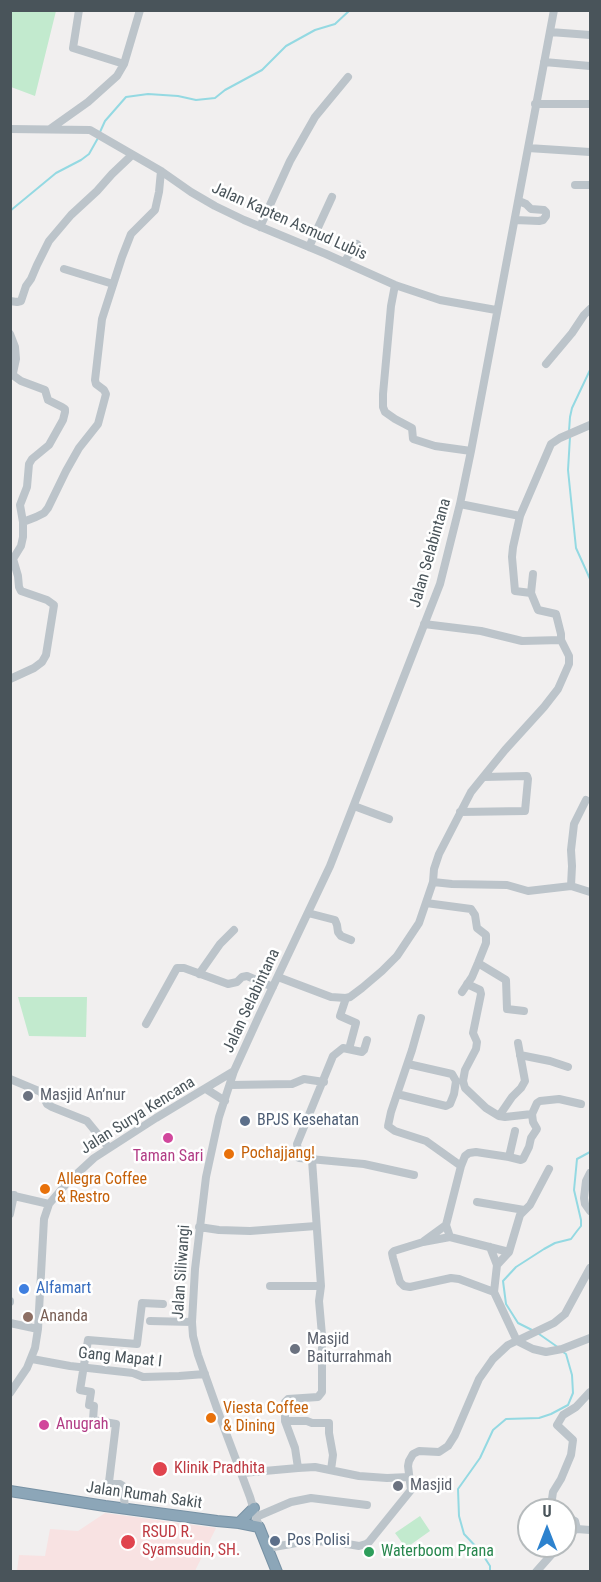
<!DOCTYPE html>
<html>
<head>
<meta charset="utf-8">
<style>
	body { margin:0 }
	#map { position:relative; width:601px; height:1582px; overflow:hidden; background:#f1efef; font-family:"Roboto Condensed",sans-serif }
	canvas { display:block }
	.frame { position:absolute; inset:0; border:12px solid #49545a; pointer-events:none }
	.north { position:absolute; left:517px; top:1498px; width:60px; height:60px; box-sizing:border-box; background:#fff; border:2px solid #b6bbbd; border-radius:50%; rotate:0deg; font-size:16px; font-weight:700; line-height:24px; text-align:center; color:#49545a }
	.north::after { content:''; display:block; margin:auto; width:21px; height:27px; background:#2d82ce; clip-path:polygon(50% 0,100% 100%,50% 72%,0 100%) }
</style>
</head>
<body>
<div id="map">
<canvas width="601" height="1582"></canvas>
<div class="frame"></div>
<div class="north">U</div>
</div>
<script>
const g = document.querySelector('canvas').getContext('2d');
g.lineJoin = 'round';
function fill(path, color) { g.fillStyle = color; g.fill(path, 'evenodd'); }
const shape = rows => new Path2D(rows.map(r => 'M' + r).join(''));
function stroke(path, color, width, dash) { g.strokeStyle = color; g.lineWidth = width; g.lineCap = dash ? 'butt' : 'round'; g.setLineDash(dash || []); g.stroke(path); }
function write(font, color, halo, rows, align = 'center') {
  g.font = font + ' "Roboto Condensed",sans-serif'; g.lineWidth = 5; g.setLineDash([]); g.textBaseline = 'middle'; g.strokeStyle = halo; g.fillStyle = color; for (const [text, x, y, turn = 0] of rows) {
    g.save(); g.translate(x, y); g.rotate((+turn || 0) * Math.PI / 180); g.textAlign = isNaN(turn) ? turn : align; if (halo) g.strokeText(text, 0, 0); g.fillText(text, 0, 0); g.restore();
  }
}
const medical = shape([
	[105,1513,216,1528,195,1571,17,1571,19,1555,45,1556,50,1529,78,1531]
]);
const green = shape([
	[10,11,56,11,35,96,11,87],
	[18,997,87,997,86,1037,29,1036],
	[420,1516,430,1531,406,1548,395,1533]
]);
const stream = shape([
	[100,132,105,121,126,97,148,94,178,96,196,100,215,98,225,90,262,70,286,46,315,30,335,24,350,10],
	[10,211,56,173,81,160,89,154,98,138],
	[569,431,570,417,572,408,590,370],
	[570,437,568,470,576,548,590,579],
	[532,1330,518,1323,506,1304,503,1281,516,1267,544,1249,555,1243,571,1239,577,1231,581,1226,581,1220,574,1190,577,1159,590,1152],
	[539,1334,559,1348],
	[490,1572,490,1566,481,1552,464,1534,459,1516,458,1489,480,1458,493,1430,506,1419,539,1418,551,1414,568,1405,573,1393,572,1375,566,1354,563,1352]
]);
const minor = shape([
	[79,10,73,48,124,64],
	[550,32,590,35],
	[544,62,590,66],
	[535,104,590,104],
	[10,129,90,130,161,171,191,192,215,206,244,220,326,254,395,285,440,300,496,310],
	[50,129,88,102,117,76,124,64,140,10],
	[528,148,590,152],
	[575,185,590,185],
	[515,220,539,221,543,220,546,216,546,212,544,210,531,209,526,204,519,201],
	[260,227,290,161,315,117,348,77],
	[309,247,332,197],
	[344,262,357,244],
	[64,269,113,284],
	[395,285,391,306,383,394,383,407,385,412,395,419,412,428,413,439,435,446,471,451],
	[10,301,17,302,21,301,26,286,31,279,37,265,49,241,71,215,97,191,112,174,132,155],
	[10,334,15,347,16,359,13,373,14,376,21,381,45,390,48,400,62,407,65,409,65,412,63,420,49,445,32,459,29,464,27,487,20,505,23,522,23,537,21,546,13,559,18,576,19,587,21,591,47,600,54,605,46,655,42,662,34,668,10,679],
	[546,364,572,333,584,315,590,309],
	[460,504,520,516,551,444,560,438,590,425],
	[520,516,513,547,512,557,515,591,531,593,533,574],
	[23,522,36,517,44,513,48,508,66,471,79,448,98,424,106,394,104,390,96,384,95,380,102,319,122,257,131,234,155,210,159,192,161,171],
	[424,624,481,631,522,641,561,640,561,634,556,614,538,610,531,593],
	[354,806,389,819],
	[460,812,525,811,528,779,527,776,484,777],
	[433,882,452,884,507,885,528,891,571,886,590,892],
	[571,886,572,866,571,850,574,824,586,800],
	[426,903,471,909,475,915,477,928,486,935,486,943,478,963,472,977,462,992],
	[308,913,335,920,337,925,338,932,341,936,351,940],
	[478,963,506,980,507,1009,524,1011],
	[199,974,220,944,234,930],
	[278,977,331,997,346,998,350,997,362,988,382,971,397,956,419,923,433,882,434,869,439,854,471,792,505,750,544,707,558,689,569,664,569,656,561,640],
	[467,984,480,990,481,994,473,1033,477,1042,476,1049,465,1070,463,1081,465,1088,486,1108,499,1116,505,1117,532,1114,533,1122,537,1129,531,1138,529,1147,523,1159,521,1160,509,1157],
	[346,998,340,1016,356,1023,349,1049],
	[421,1018,412,1050,391,1112,388,1126,395,1131,426,1141,461,1166,446,1225,450,1237,509,1252],
	[146,1024,177,968,184,968,228,984,237,982,242,977,247,976,273,987],
	[367,1040,364,1050,362,1052,343,1048,333,1056,297,1144,299,1158,364,1164,414,1175],
	[520,1055,550,1061,568,1067],
	[10,1079,41,1092,47,1104,52,1107,87,1121,109,1148],
	[230,1085,292,1084,304,1079,324,1082],
	[206,1089,225,1101],
	[397,1094,446,1106,450,1104,454,1094,456,1081,452,1074,408,1064],
	[532,1114,537,1103,540,1101,559,1099,581,1104],
	[499,1116,512,1097,521,1088,525,1081,518,1043],
	[461,1166,465,1156,469,1153,476,1152,509,1157,515,1131],
	[590,1173,586,1181,584,1198,585,1204,590,1211],
	[10,1195,49,1204],
	[477,1202,524,1210],
	[10,1214,14,1195],
	[199,1227,219,1230,250,1231,316,1226],
	[450,1237,423,1242,394,1251,392,1253,393,1258,400,1282,404,1286,410,1287,451,1278,459,1279,494,1292],
	[424,1241,446,1225],
	[490,1247,497,1265,494,1292,517,1341,533,1349,546,1352,562,1349,590,1338],
	[497,1265,509,1252,520,1215,530,1205,549,1169],
	[270,1286,321,1286],
	[10,1301,10,1302],
	[150,1321,192,1322],
	[10,1323,38,1329],
	[32,1359,70,1366,133,1373,143,1377,179,1376,205,1374],
	[10,1393,27,1368,35,1348,38,1329,44,1219,49,1204,67,1183,94,1158,156,1118,234,1071],
	[285,1421,307,1421,312,1423,329,1423,329,1433,333,1455,331,1470],
	[298,1468,295,1448,285,1421,285,1402,288,1399,318,1397,322,1392,322,1335,319,1301,321,1286,312,1160],
	[242,1473,298,1468,315,1467,359,1476,387,1478,409,1477],
	[125,1509,123,1486,120,1484,111,1484,109,1482,116,1424,93,1420,94,1406,89,1405,91,1392,80,1390,88,1340,137,1344,142,1303,163,1304],
	[557,1510,551,1506,553,1492,561,1479,571,1455,573,1440,557,1425,563,1415,576,1407,590,1392],
	[565,1516,575,1521,577,1529],
	[256,1517,291,1502,311,1498,367,1505],
	[259,1527,250,1497,220,1417,198,1355,193,1336,192,1322,195,1269,206,1177,219,1117,234,1071,259,1016,330,866,440,584,460,504,471,451,554,10],
	[565,1539,573,1531,577,1529,590,1530],
	[268,1548,308,1541,336,1542,359,1546,366,1544,369,1542,411,1490,408,1466,409,1461,413,1454,419,1451,439,1452,448,1446,455,1435,479,1379,493,1359,508,1345,554,1323,565,1314,590,1268],
	[536,1572,559,1546]
]);
const highway = shape([
	[10,1491,105,1506,217,1521,239,1523,259,1527,277,1572],
	[239,1523,254,1508]
]);
const markers = [
	[28,1096,6,"#6b7280"],
	[245,1121,6,"#5c6f8a"],
	[168,1138,6,"#d1479c"],
	[229,1154,6,"#e8710a"],
	[45,1189,6,"#e8710a"],
	[24,1289,6,"#3f7fe0"],
	[28,1317,6,"#8d6e63"],
	[295,1349,6,"#6b7280"],
	[211,1418,6,"#e8710a"],
	[44,1425,6,"#d1479c"],
	[160,1469,8,"#e0444e"],
	[398,1486,6,"#6b7280"],
	[275,1541,6,"#5c6f8a"],
	[128,1542,8,"#e0444e"],
	[369,1552,6,"#2e9e5b"]
];
const streetNames = [
	["Jalan Kapten Asmud Lubis",289,222,24],
	["Jalan Selabintana",431,553,-74],
	["Jalan Selabintana",252,1001,-65],
	["Jalan Surya Kencana",138,1116,-32],
	["Jalan Siliwangi",182,1272,-86],
	["Gang Mapat I",120,1358,6],
	["Jalan Rumah Sakit",144,1496,8]
];
const worshipNames = [
	["Masjid An’nur",40,1096],
	["Masjid",307,1340],
	["Baiturrahmah",307,1358],
	["Masjid",410,1486]
];
const serviceNames = [
	["BPJS Kesehatan",257,1121],
	["Pos Polisi",287,1541]
];
const foodNames = [
	["Pochajjang!",241,1154],
	["Allegra Coffee",57,1180],
	["& Restro",57,1198],
	["Viesta Coffee",223,1409],
	["& Dining",223,1427]
];
const hotelNames = [
	["Taman Sari",168,1157],
	["Anugrah",56,1425,"left"]
];
const shopNames = [
	["Alfamart",36,1289]
];
const educationNames = [
	["Ananda",40,1317]
];
const healthNames = [
	["Klinik Pradhita",174,1469],
	["RSUD R.",142,1533],
	["Syamsudin, SH.",142,1551]
];
const leisureNames = [
	["Waterboom Prana",381,1552]
];
fill(medical, '#f8e2e2');
fill(green, '#c2eace');
stroke(stream, '#94d9e2', 2);
stroke(highway, '#7791a4', 12);
stroke(minor, '#bcc4ca', 8);
stroke(highway, '#8ca6b8', 10);
for (const [x, y, r, color] of markers) { const dot = new Path2D(); dot.arc(x, y, r, 0, 2 * Math.PI); g.fillStyle = color; g.fill(dot); stroke(dot, '#fff', 2); }
write('16px', '#49545a', '#fff', streetNames);
write('16px', '#5b616d', '#fff', worshipNames, 'left');
write('16px', '#4e5e75', '#fff', serviceNames, 'left');
write('16px', '#c56008', '#fff', foodNames, 'left');
write('16px', '#b23c85', '#fff', hotelNames);
write('16px', '#366cbe', '#fff', shopNames, 'left');
write('16px', '#785e54', '#fff', educationNames, 'left');
write('16px', '#be3a42', '#fff', healthNames, 'left');
write('16px', '#27864d', '#fff', leisureNames, 'left');
</script>
</body>
</html>
